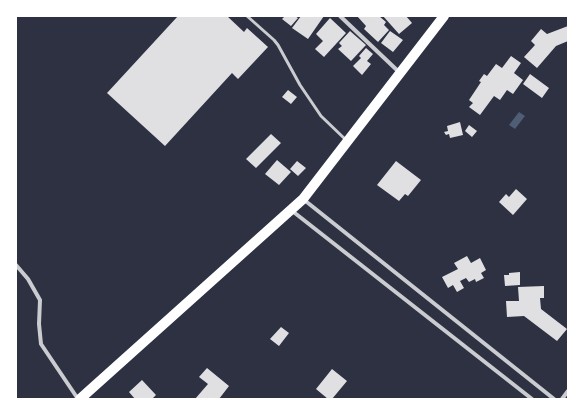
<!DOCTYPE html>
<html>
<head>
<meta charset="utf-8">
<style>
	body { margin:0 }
	#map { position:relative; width:584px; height:415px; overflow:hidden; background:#2d3142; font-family:"Source Serif 4",serif }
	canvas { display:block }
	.frame { position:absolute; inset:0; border:17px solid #fff; pointer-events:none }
</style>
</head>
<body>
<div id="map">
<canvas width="584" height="415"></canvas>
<div class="frame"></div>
</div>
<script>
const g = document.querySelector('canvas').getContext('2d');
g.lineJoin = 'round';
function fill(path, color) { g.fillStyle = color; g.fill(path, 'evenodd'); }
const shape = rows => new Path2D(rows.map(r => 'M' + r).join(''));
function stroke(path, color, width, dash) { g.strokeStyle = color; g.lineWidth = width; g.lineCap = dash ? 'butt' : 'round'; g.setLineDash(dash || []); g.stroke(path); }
const water = shape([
	[519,112,525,116,515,129,509,125]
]);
const building = shape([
	[178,16,227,16,244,32,247,28,268,47,238,79,232,73,165,146,107,93],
	[285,16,295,16,298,18,291,26,282,19],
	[301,16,324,16,308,39,292,28],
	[357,16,379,16,386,22,384,25,389,30,378,42,364,29,366,26],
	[383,16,406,16,412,23,399,34],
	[330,18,346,33,324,57,315,49,323,41,316,34],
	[568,26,568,41,556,46,537,68,524,57,535,45,531,41,541,29,547,34],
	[350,31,366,45,351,61,338,49,342,46,339,43],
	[390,31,403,40,393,52,381,43],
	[366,48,373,54,367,61,371,64,362,75,353,66,361,58,359,56],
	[511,56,521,63,514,73,523,80,513,94,507,90,500,100,494,96,480,115,469,107,473,103,469,100,481,82,479,81,484,74,487,76,496,64,502,68],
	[530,74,549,88,542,98,523,84],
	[288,90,297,97,291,104,282,97],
	[460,122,463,135,450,138,449,134,446,135,444,132,448,131,447,126],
	[469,125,477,131,472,137,465,131],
	[271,134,281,143,256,168,246,159],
	[277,160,291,172,279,185,265,174],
	[297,161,306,168,298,176,290,169],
	[396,161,421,180,408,196,405,194,399,201,377,185],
	[516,189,527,199,513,215,499,202,506,194,509,197],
	[467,256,471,263,480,258,486,270,481,273,484,278,476,282,475,279,469,282,466,278,460,281,464,288,457,292,453,285,448,288,442,277,458,269,454,263],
	[520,272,520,285,505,286,504,275,509,275,509,273],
	[544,286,544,298,540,298,541,309,567,329,557,341,524,316,507,317,506,301,519,301,518,287],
	[281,327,289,333,279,346,270,339],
	[207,368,229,386,219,399,195,399,208,384,199,377],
	[332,369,347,381,332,399,328,399,316,389],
	[142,380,156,395,152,399,135,399,129,392]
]);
const service = shape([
	[247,16,274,40,278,45,300,85,321,116,346,140]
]);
const minor = shape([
	[340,16,400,73],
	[303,199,554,399],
	[291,210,532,399],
	[16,265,28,279,40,300,39,324,41,344,78,399],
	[562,399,568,391]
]);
const primary = shape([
	[80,399,303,199,444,16]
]);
fill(water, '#4f5d75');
fill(building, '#e0e0e3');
stroke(service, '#caccd0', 3);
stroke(minor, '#caccd0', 4);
stroke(primary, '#fff', 10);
</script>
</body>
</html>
